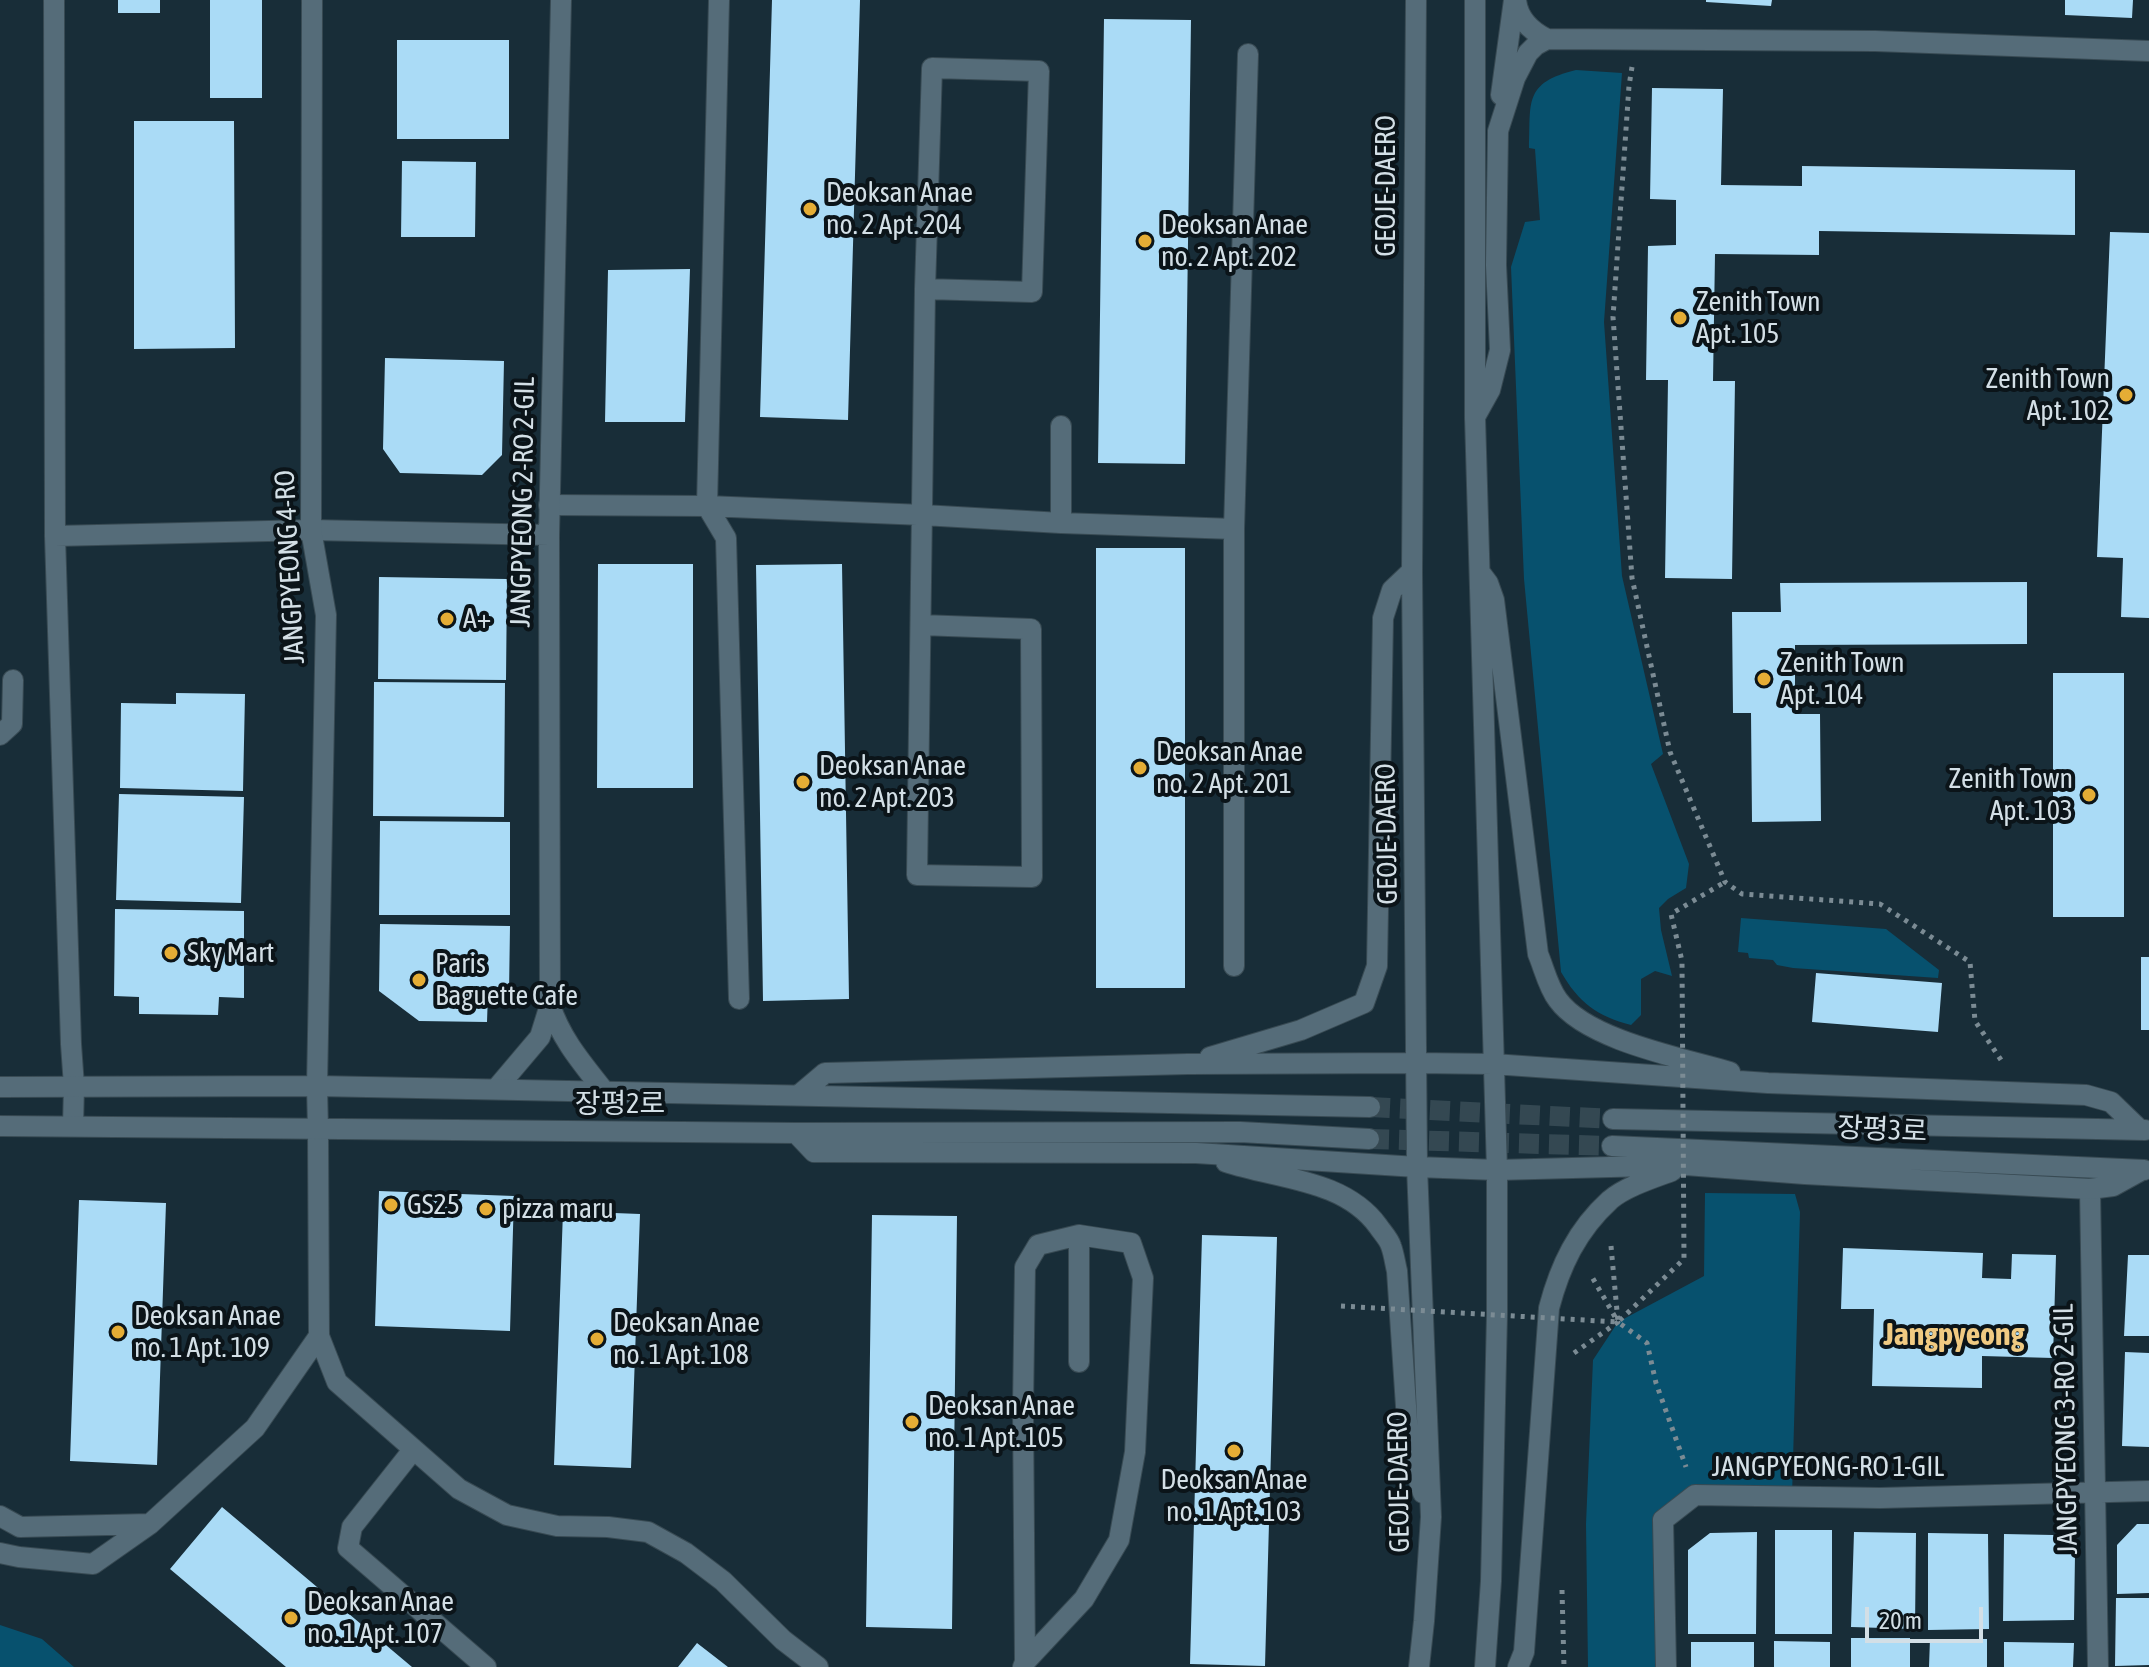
<!DOCTYPE html>
<meta charset="utf-8">
<style>
body{margin:0}
#map{position:relative;width:2149px;height:1667px;overflow:hidden;background:#182d38;font-family:"Asap Condensed",sans-serif}
canvas{display:block}
.scale{position:absolute;left:1865px;top:1607px;width:118px;height:36px;box-sizing:border-box;border:4px solid #d3dfe6;border-top:0;padding-left:10px;font-size:24px;line-height:28px;white-space:nowrap;color:#d3dfe6;-webkit-text-stroke:6px #0b1419;paint-order:stroke}
</style>
<div id="map">
<canvas width="2149" height="1667"></canvas>
<div class="scale">20 m</div>
</div>
<script>
const ctx = document.querySelector('canvas').getContext('2d');
ctx.lineJoin = 'round';
function fill(path, color) { ctx.fillStyle = color; ctx.fill(path, 'evenodd'); }
function trace(path, color, width, dash) { ctx.strokeStyle = color; ctx.lineWidth = width; ctx.lineCap = dash ? 'butt' : 'round'; ctx.setLineDash(dash || []); ctx.stroke(path); }
function label(font, color, halo, rows, align = 'center') {
  ctx.font = font + ' "Asap Condensed","Noto Sans KR",sans-serif'; ctx.lineWidth = 8; ctx.setLineDash([]); ctx.textBaseline = 'middle'; ctx.strokeStyle = halo; ctx.fillStyle = color; for (const [text, x, y, turn = 0] of rows) {
    ctx.save(); ctx.translate(x, y); ctx.rotate((+turn || 0) * Math.PI / 180); ctx.textAlign = isNaN(turn) ? turn : align; if (halo) ctx.strokeText(text, 0, 0); ctx.fillText(text, 0, 0); ctx.restore();
  }
}
fill(new Path2D(`
 M 1576,70 L 1622,73 L 1604,322 L 1622,576 L 1663,754 L 1651,764 L 1689,864 L 1686,888 L 1668,899 L 1659,908 L 1661,930 L 1672,976 L 1655,971 L 1641,979 L 1641,1015 L 1631,1025 C 1597,1016 1579,1003 1561,972 L 1524,579 L 1511,267 L 1525,222 L 1540,220 L 1535,149 L 1529,148 C 1531,102 1523,83 1576,70 Z
 M 1741,918 L 1886,929 L 1939,970 L 1938,978 L 1793,968 L 1777,965 L 1773,960 L 1749,958 L 1748,953 L 1738,952 Z
 M 1705,1193 L 1795,1194 L 1800,1212 L 1792,1496 L 1695,1495 L 1663,1520 L 1666,1667 L 1588,1667 L 1586,1524 L 1593,1360 L 1618,1322 L 1704,1276 Z
 M 0,1625 L 42,1639 L 74,1667 L 0,1667 Z`), '#07516e');
fill(new Path2D(`
 M 118,0 L 160,0 L 160,13 L 118,13 Z
 M 210,0 L 262,0 L 262,98 L 210,98 Z
 M 772,0 L 860,0 L 848,420 L 760,417 Z
 M 1706,0 L 1772,0 L 1771,6 L 1706,2 Z
 M 2065,0 L 2133,0 L 2132,18 L 2065,15 Z
 M 1104,19 L 1191,20 L 1185,464 L 1098,463 Z
 M 397,40 L 509,40 L 509,139 L 397,139 Z
 M 1652,88 L 1723,89 L 1721,185 L 1802,186 L 1802,166 L 2075,170 L 2075,235 L 1819,231 L 1819,255 L 1715,254 L 1713,381 L 1735,381 L 1732,579 L 1665,578 L 1668,380 L 1646,380 L 1648,246 L 1676,245 L 1676,200 L 1650,199 Z
 M 134,121 L 234,121 L 235,348 L 134,349 Z
 M 402,161 L 476,162 L 475,237 L 401,237 Z
 M 2110,232 L 2149,233 L 2149,618 L 2121,617 L 2123,558 L 2097,557 Z
 M 690,269 L 685,422 L 605,422 L 608,270 Z
 M 385,358 L 504,361 L 502,455 L 482,475 L 400,473 L 383,449 Z
 M 1096,548 L 1185,548 L 1185,988 L 1096,988 Z
 M 598,564 L 693,564 L 693,788 L 597,788 Z
 M 842,564 L 849,999 L 763,1001 L 756,565 Z
 M 379,577 L 507,579 L 506,680 L 378,679 Z
 M 2027,582 L 2027,644 L 1795,645 L 1795,714 L 1820,714 L 1821,821 L 1752,822 L 1751,713 L 1733,713 L 1732,612 L 1781,612 L 1780,583 Z
 M 2053,673 L 2124,673 L 2124,917 L 2053,917 Z
 M 374,682 L 505,683 L 504,817 L 373,816 Z
 M 176,693 L 245,694 L 243,791 L 120,788 L 121,703 L 176,704 Z
 M 119,794 L 244,797 L 241,903 L 116,900 Z
 M 380,821 L 510,822 L 510,915 L 379,915 Z
 M 115,909 L 244,911 L 244,998 L 219,997 L 218,1015 L 139,1014 L 139,997 L 114,996 Z
 M 380,924 L 510,926 L 509,993 L 488,993 L 487,1022 L 419,1021 L 379,991 Z
 M 2141,957 L 2149,957 L 2149,1030 L 2141,1030 Z
 M 1816,973 L 1942,983 L 1938,1032 L 1812,1022 Z
 M 379,1191 L 514,1196 L 510,1331 L 375,1326 Z
 M 79,1200 L 166,1203 L 157,1465 L 70,1461 Z
 M 563,1211 L 640,1214 L 631,1468 L 554,1465 Z
 M 872,1215 L 957,1216 L 952,1629 L 866,1627 Z
 M 1202,1235 L 1277,1237 L 1265,1666 L 1190,1664 Z
 M 1843,1248 L 1983,1253 L 1982,1278 L 2011,1279 L 2012,1254 L 2056,1255 L 2053,1358 L 1982,1356 L 1982,1388 L 1872,1386 L 1874,1309 L 1841,1309 Z
 M 2128,1255 L 2149,1255 L 2149,1336 L 2124,1336 Z
 M 2125,1352 L 2149,1353 L 2149,1447 L 2122,1446 Z
 M 222,1507 L 412,1667 L 286,1667 L 170,1569 Z
 M 2137,1524 L 2149,1524 L 2149,1593 L 2117,1594 L 2117,1545 Z
 M 1775,1530 L 1832,1530 L 1832,1634 L 1775,1634 Z
 M 1757,1532 L 1756,1634 L 1688,1634 L 1688,1550 L 1710,1533 Z
 M 1854,1532 L 1916,1533 L 1915,1629 L 1851,1627 Z
 M 1928,1533 L 1988,1534 L 1989,1629 L 1928,1630 Z
 M 2004,1534 L 2053,1535 L 2075,1555 L 2074,1620 L 2003,1621 Z
 M 2116,1598 L 2149,1598 L 2149,1665 L 2115,1666 Z
 M 1851,1638 L 1910,1638 L 1910,1667 L 1851,1667 Z
 M 1930,1639 L 1987,1639 L 1987,1667 L 1929,1667 Z
 M 1774,1641 L 1830,1642 L 1830,1667 L 1774,1667 Z
 M 1691,1642 L 1754,1642 L 1754,1667 L 1691,1667 Z
 M 2004,1642 L 2074,1643 L 2073,1667 L 2004,1667 Z
 M 697,1643 L 728,1667 L 678,1667 Z`), '#aadbf6');
trace(new Path2D(`
 M 1370,1107 L 1613,1119
 M 1369,1139 L 1612,1146`), '#344852', 20, [20, 10]);
const lane = new Path2D(`
 M 719,0 L 707,506 L 726,538 L 739,999
 M 549,505 L 707,506 L 923,515 L 1061,523 L 1234,529
 M 1061,523 L 1061,426
 M 921,625 L 1031,629 L 1032,877 L 917,875 L 925,289 L 932,68 L 1039,71 L 1032,292 L 925,289
 M 1234,966 L 1234,529 L 1248,54
 M 318,1130 L 319,1336 L 337,1382 L 459,1489 L 507,1515 L 557,1526 L 608,1527 L 648,1532 L 686,1553 L 723,1581 L 783,1640 L 818,1667
 M 1079,1362 L 1079,1235
 M 413,1450 L 352,1527 L 348,1548 L 486,1667
 M 0,1516 L 20,1527 L 150,1524
 M 0,1553 L 19,1557 L 93,1564 L 150,1524 L 255,1428 L 319,1336
 M 1023,1667 L 1025,1662 L 1084,1599 L 1119,1540 L 1135,1452 L 1143,1278 L 1131,1243 L 1079,1235 L 1038,1245 L 1025,1267 L 1023,1408 L 1025,1662`);
const street = new Path2D(`
 M 54,0 L 55,536 L 71,1044 L 74,1086 L 73,1126
 M 1516,0 C 1518,19 1531,31 1547,39
 M 1501,95 L 1514,0
 M 1475,417 L 1490,390 L 1500,350 L 1496,265 L 1498,131 L 1515,78 L 1528,53 L 1536,45 L 1547,39 L 1875,41 L 2149,51
 M 55,536 L 311,530 L 549,535
 M 0,735 L 12,724 L 13,680
 M 550,1005 C 561,1039 582,1063 604,1091
 M 496,1089 L 540,1037 L 550,1005 L 549,535 L 561,0
 M 2090,1189 L 2098,1667
 M 1666,1667 L 1663,1520 L 1695,1495 L 1880,1498 L 2149,1491`);
const secondary = new Path2D(`
 M 312,0 L 311,530 L 326,615 L 317,1086 L 318,1130
 M 1416,0 L 1412,571 L 1417,1167 L 1431,1517 L 1424,1621 L 1419,1667
 M 1475,0 L 1475,417 L 1497,1170 L 1497,1314 L 1491,1581 L 1485,1667
 M 1482,575 L 1488,583 L 1494,600 L 1538,954 C 1544,968 1548,987 1558,1000 C 1587,1040 1682,1058 1730,1072
 M 1210,1057 L 1301,1030 L 1364,1003 L 1377,966 L 1383,618 L 1392,590 L 1412,571
 M 0,1087 L 317,1086 L 1370,1107
 M 799,1095 L 825,1073 L 1188,1064 L 1417,1063 L 1493,1064 L 1768,1083 L 2086,1095 L 2111,1102 L 2140,1130
 M 1613,1119 L 2145,1130
 M 0,1126 L 796,1133 L 1240,1132 L 1369,1139
 M 796,1133 L 814,1152 L 1196,1153 L 1417,1167 L 1497,1170 L 1686,1165 L 1805,1174 L 2090,1189 L 2113,1186 L 2142,1170
 M 1612,1146 L 2144,1170
 M 1226,1162 C 1277,1179 1344,1179 1378,1226 C 1382,1232 1389,1239 1391,1246 C 1394,1254 1395,1263 1397,1271 L 1409,1451 L 1423,1493
 M 1518,1667 L 1524,1652 L 1549,1308 C 1560,1266 1577,1230 1610,1200 C 1625,1187 1653,1178 1672,1171`);
trace(lane, '#384a53', 22);
trace(street, '#384a53', 22);
trace(secondary, '#384a53', 22);
trace(new Path2D(`
 M 1632,67 L 1629,86 L 1613,317 L 1632,578 L 1670,752 L 1725,882 L 1742,894 L 1880,904 L 1970,962 L 1975,1021 L 2001,1060
 M 1611,1246 L 1618,1322 L 1647,1343 L 1656,1383 L 1686,1467
 M 1574,1353 L 1618,1322 L 1592,1277
 M 1562,1590 L 1564,1667`), '#7b8b94', 5, [4, 6]);
trace(lane, '#556c79', 20);
trace(street, '#556c79', 20);
trace(secondary, '#556c79', 20);
trace(new Path2D(`
 M 1341,1306 L 1618,1322 L 1684,1259 L 1682,961 L 1671,914 L 1725,882`), '#7b8b94', 5, [4, 6]);
for (const [x, y, r, color] of [
 [810,209,8,"#e5ad35"],
 [1145,241,8,"#e5ad35"],
 [1680,318,8,"#e5ad35"],
 [2126,395,8,"#e5ad35"],
 [447,619,8,"#e5ad35"],
 [1764,679,8,"#e5ad35"],
 [1140,768,8,"#e5ad35"],
 [803,782,8,"#e5ad35"],
 [2089,795,8,"#e5ad35"],
 [171,953,8,"#e5ad35"],
 [419,980,8,"#e5ad35"],
 [391,1205,8,"#e5ad35"],
 [486,1209,8,"#e5ad35"],
 [118,1332,8,"#e5ad35"],
 [597,1339,8,"#e5ad35"],
 [912,1422,8,"#e5ad35"],
 [1234,1451,8,"#e5ad35"],
 [291,1618,8,"#e5ad35"]
]) { const dot = new Path2D(); dot.arc(x, y, r, 0, 2 * Math.PI); ctx.fillStyle = color; ctx.fill(dot); trace(dot, '#0b1419', 3); }
label('28px', '#d3dfe6', '#0b1419', [
 ["GEOJE-DAERO",1386,186,-90],
 ["JANGPYEONG 2-RO 2-GIL",523,502,-89],
 ["JANGPYEONG 4-RO",290,567,-93],
 ["GEOJE-DAERO",1387,834,-91],
 ["장평2로",620,1104],
 ["장평3로",1882,1130,3],
 ["JANGPYEONG 3-RO 2-GIL",2066,1429,-91],
 ["JANGPYEONG-RO 1-GIL",1828,1467],
 ["GEOJE-DAERO",1399,1482,-91]
]);
label('28px', '#d3dfe6', '#0b1419', [
 ["Deoksan Anae",826,193],
 ["no. 2 Apt. 204",826,225],
 ["Deoksan Anae",1161,225],
 ["no. 2 Apt. 202",1161,257],
 ["Zenith Town",1696,302],
 ["Apt. 105",1696,334],
 ["Zenith Town",2110,379,"right"],
 ["Apt. 102",2110,411,"right"],
 ["A+",463,619],
 ["Zenith Town",1780,663],
 ["Apt. 104",1780,695],
 ["Deoksan Anae",1156,752],
 ["no. 2 Apt. 201",1156,784],
 ["Deoksan Anae",819,766],
 ["no. 2 Apt. 203",819,798],
 ["Zenith Town",2073,779,"right"],
 ["Apt. 103",2073,811,"right"],
 ["Sky Mart",187,953],
 ["Paris",435,964],
 ["Baguette Cafe",435,996],
 ["GS25",407,1205],
 ["pizza maru",502,1209],
 ["Deoksan Anae",134,1316],
 ["no. 1 Apt. 109",134,1348],
 ["Deoksan Anae",613,1323],
 ["no. 1 Apt. 108",613,1355],
 ["Deoksan Anae",928,1406],
 ["no. 1 Apt. 105",928,1438],
 ["Deoksan Anae",1234,1480,"center"],
 ["no. 1 Apt. 103",1234,1512,"center"],
 ["Deoksan Anae",307,1602],
 ["no. 1 Apt. 107",307,1634]
], 'left');
label('bold 32px', '#f0ca82', '#0b1419', [
 ["Jangpyeong",1954,1335]
]);
</script>
